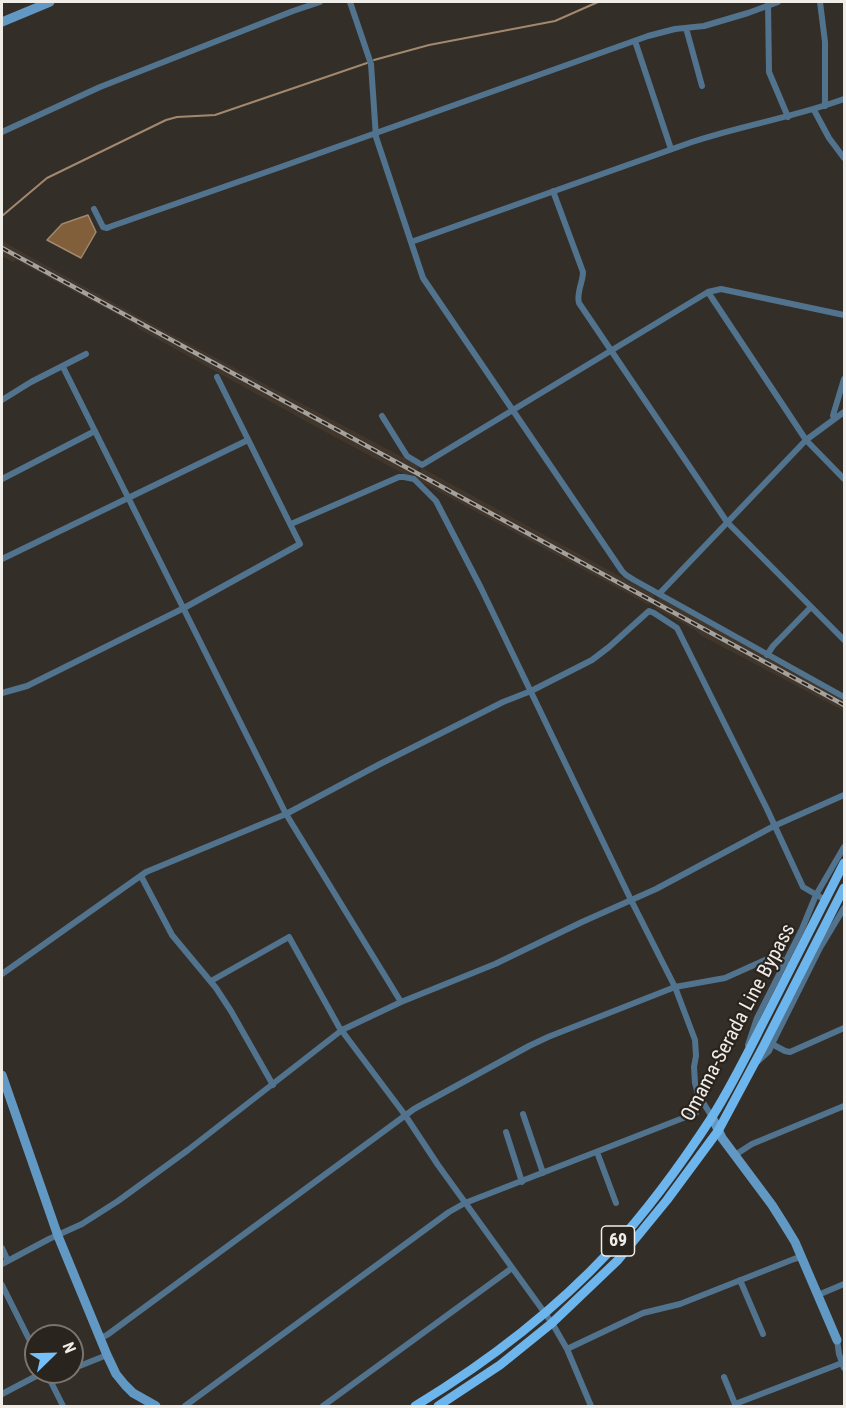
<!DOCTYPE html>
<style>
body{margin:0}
#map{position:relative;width:846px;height:1408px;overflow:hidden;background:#342e28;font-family:"Roboto Condensed",sans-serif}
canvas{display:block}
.frame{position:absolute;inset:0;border:3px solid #f0ece8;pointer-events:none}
.north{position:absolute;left:24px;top:1324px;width:60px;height:60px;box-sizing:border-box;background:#2a241e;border:2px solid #79746f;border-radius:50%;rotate:67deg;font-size:16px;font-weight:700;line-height:24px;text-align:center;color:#f0ece8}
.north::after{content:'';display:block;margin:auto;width:21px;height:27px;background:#77bff7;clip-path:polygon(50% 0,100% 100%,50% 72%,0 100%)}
</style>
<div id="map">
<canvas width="846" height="1408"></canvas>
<div class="frame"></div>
<div class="north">N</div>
</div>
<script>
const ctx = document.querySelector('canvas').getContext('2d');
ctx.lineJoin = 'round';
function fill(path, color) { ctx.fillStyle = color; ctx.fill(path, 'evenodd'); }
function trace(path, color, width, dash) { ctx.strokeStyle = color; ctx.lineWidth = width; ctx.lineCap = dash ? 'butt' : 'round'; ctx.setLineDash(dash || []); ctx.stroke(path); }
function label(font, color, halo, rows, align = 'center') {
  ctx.font = font + ' "Roboto Condensed",sans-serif'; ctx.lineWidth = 4.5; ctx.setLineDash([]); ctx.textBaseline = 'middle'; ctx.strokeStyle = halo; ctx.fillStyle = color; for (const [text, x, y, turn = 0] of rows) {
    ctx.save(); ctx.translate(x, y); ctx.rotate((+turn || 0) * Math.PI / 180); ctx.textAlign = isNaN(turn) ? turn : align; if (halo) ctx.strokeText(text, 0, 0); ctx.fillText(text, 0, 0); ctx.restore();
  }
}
fill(new Path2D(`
 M 2,241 L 154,325 L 419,466 L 414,475 L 404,474 L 320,429 L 139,329 L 136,325 L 16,260 L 13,262 L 2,256 Z
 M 422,468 L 654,595 L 654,597 L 649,605 L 423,483 L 417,477 Z
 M 660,597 L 844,698 L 844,711 L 702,636 L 695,630 L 655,608 L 659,598 Z`), '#41362b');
const water = new Path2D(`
 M 88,215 L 96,232 L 81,258 L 47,240 L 62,224 Z`);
fill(water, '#805f3a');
trace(water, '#a2896e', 1.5);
trace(new Path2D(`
 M 374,60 L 429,45 L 555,21 L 598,2
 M 2,216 L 47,178 L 166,120 L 177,117 L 215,115 L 367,63`), '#a2896e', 2);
trace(new Path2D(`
 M 350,2 L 371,64 L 376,137 L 423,278 L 622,571 L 626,575 L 634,580 L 844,697
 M 768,2 L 769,72 L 788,117
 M 820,2 L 825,42 L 825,106
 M 686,28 L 702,86
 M 635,41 L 671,149
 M 814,110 L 829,138 L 844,158
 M 2,132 L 100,87 L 293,11 L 320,2
 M 553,191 L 583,272 C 583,282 576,294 579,303 L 727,522 L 844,640
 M 94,209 L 103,227 L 107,228 L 112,226 L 275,169 L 648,36 L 675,29 L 704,26 L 748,13 L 778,2
 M 411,242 L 692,142 C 743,125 795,117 844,99
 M 708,292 L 806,440 L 844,479
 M 63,367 L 286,814 L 401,1002
 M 2,400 L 31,382 L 86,354
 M 382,416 L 407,456 L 422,465 L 708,292 L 721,289 L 844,315
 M 835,418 L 833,416 L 834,412 L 844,379
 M 2,479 L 95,431
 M 291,524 L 399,477 L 404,477 L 414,479 L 436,501 L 481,588 L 631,900 L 675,987 L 695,1040 L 696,1056 L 694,1067 L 695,1083 L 698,1094 L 712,1117
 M 2,559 L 248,440
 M 659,594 L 806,440 L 844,412
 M 767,655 L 773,646 L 811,607
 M 2,693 L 27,686 L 184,608 L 300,544 L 217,377
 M 141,876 L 172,935 L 216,988 L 231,1011 L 273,1085
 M 2,974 L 146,872 L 286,814 L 380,764 L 503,702 L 531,691 L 592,660 L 609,647 L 649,611 L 654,613 L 677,628 L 767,809 L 803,887 L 822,898
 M 211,981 L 289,937 L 339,1027 L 405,1115 L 438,1165 L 552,1323 L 567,1349 L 591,1406
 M 772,1044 L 785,1051 L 790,1052 L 844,1028
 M 748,1045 L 757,1018 L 802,929 L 816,895 L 844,847
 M 756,1063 L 769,1051 L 772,1044 L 820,948 L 844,908
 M 523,1114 L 543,1173
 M 506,1132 L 522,1182
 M 597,1152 L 616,1203
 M 735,1155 L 752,1144 L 844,1106
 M 2,1248 L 8,1261
 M 2,1264 L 49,1239 L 82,1224 L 118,1201 L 188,1150 L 342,1030 L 401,1002 L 495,964 L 582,922 L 656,889 L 774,826 L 844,795
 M 740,1280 L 763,1334
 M 2,1285 L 36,1353
 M 818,1295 L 844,1284
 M 100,1338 L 107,1335 L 414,1109 L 529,1046 L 548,1037 L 675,987 L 725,978 L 774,956 L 786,962
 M 837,1340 L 839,1354 L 844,1368
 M 567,1349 L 643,1313 L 680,1304 L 794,1259 L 801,1257
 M 72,1369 L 107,1355
 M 46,1372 L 63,1406
 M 724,1377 L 735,1404 L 842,1363
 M 49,1378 L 63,1372
 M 2,1394 L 44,1372
 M 185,1406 L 449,1212 L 465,1203 L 696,1113
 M 323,1406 L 512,1268`), '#51738e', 6);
trace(new Path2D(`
 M 2,22 L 50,2
 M 2,1075 L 58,1236 L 107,1355 L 116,1374 L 125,1385 L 133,1393 L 156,1406
 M 712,1117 L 722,1138 L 772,1205 L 784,1224 L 795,1242 L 837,1340`), '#6299c4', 9);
trace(new Path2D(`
 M 415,1406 C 486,1363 553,1312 610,1251 C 648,1210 682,1163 712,1117 C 733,1084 750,1048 768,1013 C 793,963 819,913 844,863
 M 438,1406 L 500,1365 L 552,1323 L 618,1260 L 667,1200 L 718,1131 L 763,1047 L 844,888`), '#6db5ed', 9);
const rail = new Path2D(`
 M 2,248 L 844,705`);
trace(rail, '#a5a19c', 4.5);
trace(rail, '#2a241e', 2, [7]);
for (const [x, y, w] of [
 [618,1241,33]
]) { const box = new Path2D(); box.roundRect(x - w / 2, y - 15, w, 30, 4.5); ctx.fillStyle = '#2a241e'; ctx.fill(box); trace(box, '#f0ece8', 1.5); }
label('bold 18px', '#f0ece8', null, [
 ["69",618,1241]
]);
label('20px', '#f0ece8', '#2a241e', [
 ["Omama-Serada Line Bypass",739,1023,-62]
]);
</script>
